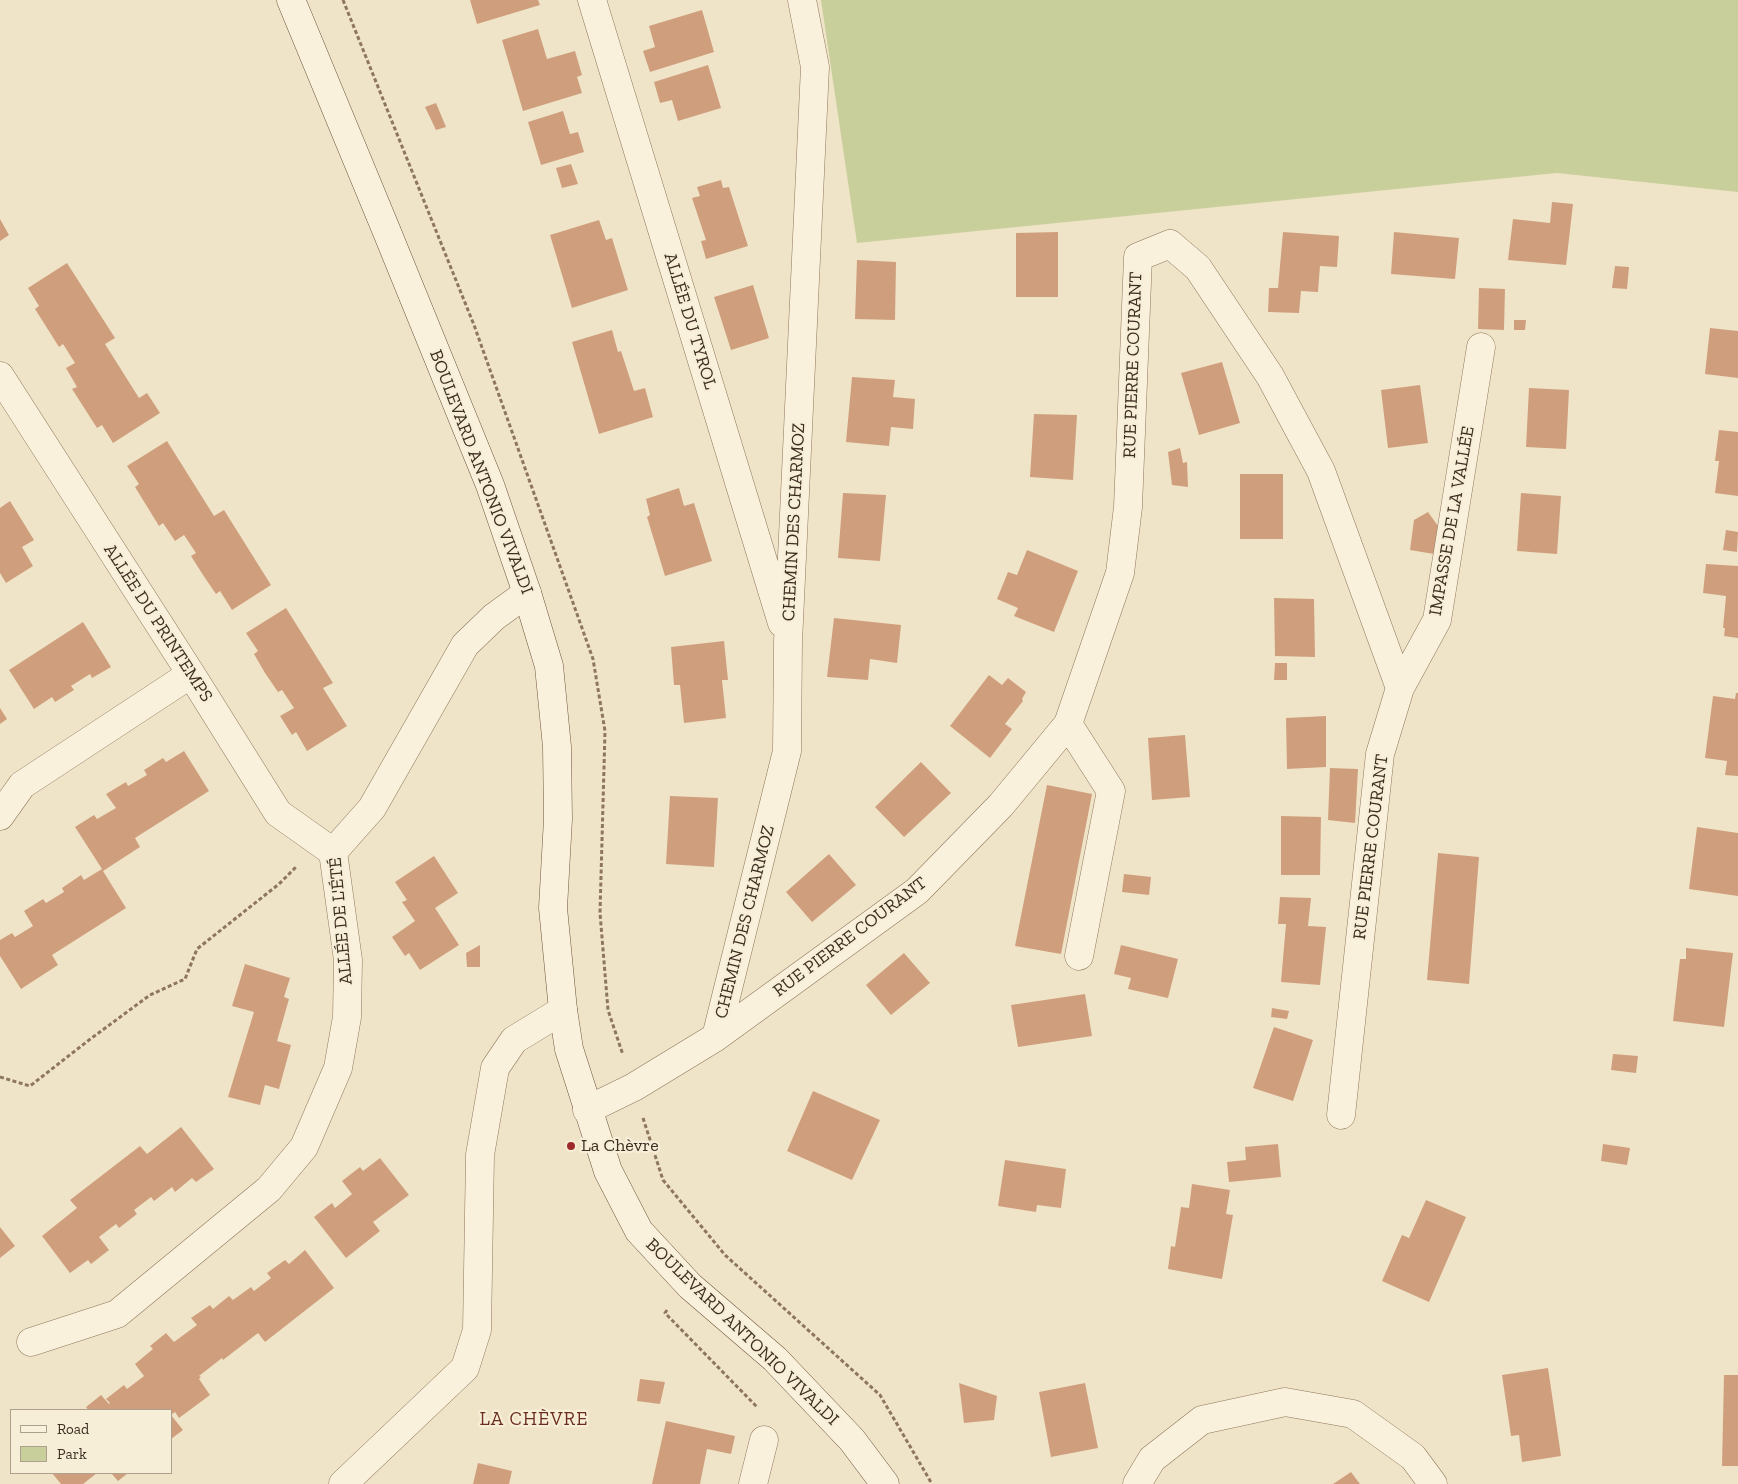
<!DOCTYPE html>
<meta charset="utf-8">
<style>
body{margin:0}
#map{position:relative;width:1738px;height:1484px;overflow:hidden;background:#f0e4c8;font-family:"Zilla Slab",serif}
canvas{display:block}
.legend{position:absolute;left:10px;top:1409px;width:162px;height:65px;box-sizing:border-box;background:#f7eed8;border:1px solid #ada18e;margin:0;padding:6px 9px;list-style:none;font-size:15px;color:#3d2e20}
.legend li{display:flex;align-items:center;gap:10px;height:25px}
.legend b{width:25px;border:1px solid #ada18e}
</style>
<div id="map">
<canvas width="1738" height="1484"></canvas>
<ul class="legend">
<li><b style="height:6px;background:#faf1dc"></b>Road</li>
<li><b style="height:14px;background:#c9cf9b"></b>Park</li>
</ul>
</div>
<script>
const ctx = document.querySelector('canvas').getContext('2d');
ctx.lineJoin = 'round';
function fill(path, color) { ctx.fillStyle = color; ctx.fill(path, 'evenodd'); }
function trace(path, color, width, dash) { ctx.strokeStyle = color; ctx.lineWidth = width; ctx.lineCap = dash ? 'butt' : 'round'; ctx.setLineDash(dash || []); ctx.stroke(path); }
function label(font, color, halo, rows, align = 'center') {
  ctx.font = font + ' "Zilla Slab",serif'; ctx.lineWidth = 4.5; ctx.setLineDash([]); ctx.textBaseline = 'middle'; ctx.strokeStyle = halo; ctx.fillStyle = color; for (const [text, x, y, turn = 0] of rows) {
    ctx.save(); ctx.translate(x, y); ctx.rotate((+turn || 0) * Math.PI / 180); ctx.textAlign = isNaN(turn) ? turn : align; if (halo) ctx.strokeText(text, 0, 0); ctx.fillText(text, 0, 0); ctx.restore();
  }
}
fill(new Path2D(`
 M 821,0 L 1738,0 L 1738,192 L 1557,173 L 857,243 Z`), '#c9cf9b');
fill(new Path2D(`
 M 470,0 L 538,0 L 540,5 L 477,24 Z
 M 702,10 L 714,52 L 650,72 L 643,51 L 655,47 L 649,26 Z
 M 538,29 L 547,59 L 575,51 L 582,75 L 577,77 L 582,93 L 523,111 L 502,40 Z
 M 708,65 L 721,108 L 678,121 L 672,100 L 660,103 L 654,82 Z
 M 436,103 L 446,127 L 436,130 L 425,107 Z
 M 563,111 L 570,134 L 578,132 L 584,152 L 541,165 L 528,122 Z
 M 571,164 L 578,184 L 562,188 L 556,168 Z
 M 721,180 L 723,188 L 729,187 L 748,246 L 706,259 L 701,241 L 706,240 L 692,198 L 700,196 L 697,187 Z
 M 1552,202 L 1573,204 L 1566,265 L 1508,260 L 1513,219 L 1550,223 Z
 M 0,219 L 9,235 L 0,241 Z
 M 599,220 L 606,240 L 612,238 L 628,290 L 572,308 L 550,235 Z
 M 1058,232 L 1058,297 L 1016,297 L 1016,233 Z
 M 1283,232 L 1339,236 L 1337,267 L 1320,266 L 1318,292 L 1301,291 L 1299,313 L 1268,312 L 1269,288 L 1278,288 Z
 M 1394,232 L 1459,238 L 1455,279 L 1391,274 Z
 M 857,260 L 896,262 L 895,320 L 855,319 Z
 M 67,263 L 115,338 L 105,344 L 139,398 L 147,393 L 160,413 L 113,443 L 102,425 L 97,428 L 72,389 L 77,387 L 66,368 L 75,363 L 63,344 L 59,347 L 35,309 L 39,306 L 28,288 Z
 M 1615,266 L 1629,267 L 1627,289 L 1612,288 Z
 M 753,285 L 769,338 L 731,350 L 714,297 Z
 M 1479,288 L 1505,289 L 1504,330 L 1478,329 Z
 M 1514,320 L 1526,320 L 1525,330 L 1514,330 Z
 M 1710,328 L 1738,331 L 1738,378 L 1705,374 Z
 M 612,330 L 618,352 L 621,351 L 634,391 L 645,388 L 653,417 L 599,434 L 572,342 Z
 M 1222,362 L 1240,423 L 1199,435 L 1181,373 Z
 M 852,377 L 895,380 L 893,397 L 915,399 L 913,429 L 891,427 L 889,446 L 846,442 Z
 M 1420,385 L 1428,443 L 1388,448 L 1381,390 Z
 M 1529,388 L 1569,390 L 1566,449 L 1526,447 Z
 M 1034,414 L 1077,415 L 1073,480 L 1030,477 Z
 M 1719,430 L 1738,432 L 1738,496 L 1715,493 L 1719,461 L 1715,461 Z
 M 167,441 L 214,516 L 224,510 L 271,585 L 232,610 L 220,591 L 216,594 L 203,575 L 191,556 L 196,553 L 184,535 L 175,541 L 163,523 L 159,526 L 135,487 L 139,484 L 127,466 Z
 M 1180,448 L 1183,463 L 1187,462 L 1188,487 L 1172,485 L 1168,452 Z
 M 1240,474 L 1283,474 L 1283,539 L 1240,539 Z
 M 679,488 L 684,506 L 694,503 L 712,561 L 665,576 L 647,517 L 650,515 L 646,499 Z
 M 843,493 L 886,495 L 880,561 L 838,558 Z
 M 1521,493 L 1561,496 L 1557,554 L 1517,551 Z
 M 10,501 L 34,540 L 22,547 L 33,566 L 6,583 L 0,573 L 0,508 Z
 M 1428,512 L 1438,526 L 1434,554 L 1410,550 L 1414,520 Z
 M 1726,530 L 1738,532 L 1737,552 L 1723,550 Z
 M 1027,550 L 1078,571 L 1054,632 L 1014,616 L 1018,608 L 997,599 L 1008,572 L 1017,575 Z
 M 1706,564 L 1738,566 L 1738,638 L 1724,636 L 1725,628 L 1723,628 L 1726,596 L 1703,593 Z
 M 1274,598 L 1314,599 L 1315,657 L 1275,656 Z
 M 286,608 L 333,683 L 323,688 L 347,726 L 307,751 L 296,732 L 292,735 L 280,716 L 294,708 L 282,690 L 278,692 L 265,673 L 254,654 L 258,651 L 246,633 Z
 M 834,618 L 901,625 L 897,663 L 870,659 L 868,680 L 827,677 Z
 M 83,622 L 111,667 L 92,678 L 90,674 L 71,686 L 74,690 L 55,702 L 52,697 L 34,709 L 9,670 Z
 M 724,641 L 728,680 L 722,680 L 726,718 L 684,723 L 680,685 L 674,685 L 671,647 Z
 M 1275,663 L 1287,663 L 1287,680 L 1274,680 Z
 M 989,675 L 1002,685 L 1008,678 L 1026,692 L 1022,699 L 1023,701 L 1005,724 L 1012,729 L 990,758 L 950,726 Z
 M 1736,693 L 1738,693 L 1738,776 L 1725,775 L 1727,761 L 1705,758 L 1713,696 L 1735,699 Z
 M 0,708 L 7,719 L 0,724 Z
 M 1326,716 L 1326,767 L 1287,769 L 1286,718 Z
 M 1185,735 L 1190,797 L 1152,800 L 1148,738 Z
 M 184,751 L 209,791 L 135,838 L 140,847 L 103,871 L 126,908 L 52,955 L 58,965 L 21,989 L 0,956 L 0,940 L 12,933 L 15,937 L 33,926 L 24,911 L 43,899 L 46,903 L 64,892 L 62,888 L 81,875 L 84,880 L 102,869 L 75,827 L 94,815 L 97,819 L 116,808 L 106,794 L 126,782 L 128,786 L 147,775 L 144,770 L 163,758 L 166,762 Z
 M 921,762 L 951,793 L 904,837 L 875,807 Z
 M 1330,768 L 1358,769 L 1355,823 L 1328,820 Z
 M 1047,785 L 1092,794 L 1061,954 L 1015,946 Z
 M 670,796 L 718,798 L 714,867 L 666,864 Z
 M 1281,816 L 1321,817 L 1320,875 L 1281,875 Z
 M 1697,827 L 1738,833 L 1738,896 L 1689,889 Z
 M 1438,853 L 1479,857 L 1469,984 L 1427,980 Z
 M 829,854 L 856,885 L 812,922 L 786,892 Z
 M 434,856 L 458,893 L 435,908 L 459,945 L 420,970 L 409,953 L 405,956 L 392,937 L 415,921 L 402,902 L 407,900 L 395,882 Z
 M 1124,874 L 1151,877 L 1149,895 L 1122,892 Z
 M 1280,897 L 1311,898 L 1308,926 L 1326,927 L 1320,985 L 1281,982 L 1286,924 L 1278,924 Z
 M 480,945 L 480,967 L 467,967 L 466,953 Z
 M 1121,945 L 1178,959 L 1168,998 L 1128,989 L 1131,978 L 1114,974 Z
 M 1686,948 L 1733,953 L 1724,1027 L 1673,1021 L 1680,959 L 1686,959 Z
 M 904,953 L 930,983 L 891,1015 L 866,985 Z
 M 245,964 L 290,978 L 284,997 L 289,999 L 277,1041 L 291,1045 L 279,1089 L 265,1085 L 260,1105 L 228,1097 L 254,1012 L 232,1006 Z
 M 1085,994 L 1092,1036 L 1018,1047 L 1011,1005 Z
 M 1272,1008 L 1289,1011 L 1287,1019 L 1271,1017 Z
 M 1274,1027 L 1313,1040 L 1293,1101 L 1253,1088 Z
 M 1613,1054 L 1638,1056 L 1636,1073 L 1611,1070 Z
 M 813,1091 L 880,1120 L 852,1180 L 787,1151 Z
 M 181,1127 L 214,1169 L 196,1182 L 192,1178 L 175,1192 L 172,1187 L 154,1201 L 151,1197 L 134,1210 L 137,1214 L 119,1228 L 116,1224 L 99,1237 L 109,1250 L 91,1264 L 88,1260 L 70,1273 L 42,1236 L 77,1208 L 70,1200 L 140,1146 L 147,1154 Z
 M 1278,1144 L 1281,1177 L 1229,1182 L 1227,1162 L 1246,1160 L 1245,1147 Z
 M 1603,1144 L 1630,1148 L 1627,1165 L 1601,1161 Z
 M 380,1158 L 409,1195 L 373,1222 L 380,1231 L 346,1258 L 314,1217 L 332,1203 L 335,1208 L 352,1194 L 342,1181 L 360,1167 L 363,1171 Z
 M 1005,1160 L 1066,1169 L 1061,1208 L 1037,1205 L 1036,1212 L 998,1206 Z
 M 1192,1184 L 1230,1190 L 1226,1214 L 1233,1215 L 1222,1279 L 1168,1269 L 1171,1246 L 1175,1247 L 1181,1207 L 1189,1208 Z
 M 1426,1200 L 1466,1217 L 1429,1302 L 1382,1281 L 1402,1235 L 1409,1238 Z
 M 0,1227 L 15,1246 L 0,1258 Z
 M 305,1250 L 334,1288 L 265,1342 L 258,1333 L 223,1360 L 222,1358 L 199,1376 L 201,1377 L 199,1379 L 210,1395 L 179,1418 L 175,1412 L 171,1415 L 171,1410 L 88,1410 L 86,1407 L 101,1395 L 109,1404 L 110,1403 L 106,1399 L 124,1385 L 127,1389 L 144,1376 L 135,1364 L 153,1349 L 150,1346 L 166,1333 L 174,1342 L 197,1325 L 191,1318 L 210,1305 L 213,1309 L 229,1296 L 233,1300 L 251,1287 L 254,1291 L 271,1278 L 267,1273 L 285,1260 L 289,1264 Z
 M 1548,1368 L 1561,1456 L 1522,1462 L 1519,1435 L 1511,1436 L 1502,1375 Z
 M 1724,1375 L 1738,1375 L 1738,1466 L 1722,1466 Z
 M 640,1379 L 665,1382 L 660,1404 L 637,1401 Z
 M 959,1383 L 997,1396 L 994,1420 L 964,1423 Z
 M 1085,1383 L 1098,1448 L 1051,1457 L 1039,1392 Z
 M 171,1415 L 183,1430 L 171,1439 Z
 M 666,1421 L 735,1436 L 731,1454 L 707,1449 L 700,1484 L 652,1484 Z
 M 478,1463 L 512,1471 L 509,1484 L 473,1484 Z
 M 1351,1472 L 1360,1484 L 1333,1484 Z
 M 52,1473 L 97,1473 L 83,1484 L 61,1484 Z
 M 111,1473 L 128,1473 L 118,1481 Z`), '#cf9f7d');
const street = new Path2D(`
 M 592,0 L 782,623
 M 0,376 L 191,674 L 278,813 L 333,852
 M 1400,688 L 1437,620 L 1481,347
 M 1068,724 L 1111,791 L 1079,956
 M 0,816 L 22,785 L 191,674
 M 716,1037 L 787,751 L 788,642 L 815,67 L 802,0
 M 587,1110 L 634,1087 L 716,1037 L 917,891 L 1001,805 L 1068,724 L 1120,573 L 1128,507 L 1138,257 L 1170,244 L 1198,268 L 1270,376 L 1321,471 L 1400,688 L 1380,754 L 1341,1115
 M 31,1342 L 117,1314 L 269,1189 L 304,1147 L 338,1068 L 347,1017 L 348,960 L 333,852 L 372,808 L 465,645 L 494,617 L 527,593
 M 343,1484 L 465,1368 L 477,1330 L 480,1155 L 495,1068 L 514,1040 L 563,1010
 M 753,1484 L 764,1440
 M 1137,1484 L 1152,1459 L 1202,1420 L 1285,1402 L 1353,1414 L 1413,1457 L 1433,1484`);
const secondary = new Path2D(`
 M 291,0 L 387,232 L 490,485 L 527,593 L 549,666 L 557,747 L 558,819 L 553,908 L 563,1010 L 569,1049 L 608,1171 L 639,1231 L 690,1286 L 775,1359 L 852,1440 L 885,1484`);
trace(street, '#8d765c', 29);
trace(secondary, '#6f573f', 29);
trace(new Path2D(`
 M 343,0 L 474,325 L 593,659 L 605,731 L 600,913 L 608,1010 L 623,1055
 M 0,1077 L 30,1086 L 89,1040 L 150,995 L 185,979 L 197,949 L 279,884 L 297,866
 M 643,1118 L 663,1180 L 725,1255 L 880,1395 L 932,1484
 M 667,1310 L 665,1313 L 758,1408`), '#8d765c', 3, [4, 2.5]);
trace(street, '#faf1dc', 28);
trace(secondary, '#faf1dc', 28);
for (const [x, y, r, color] of [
 [571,1146,5,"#9e2a2b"]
]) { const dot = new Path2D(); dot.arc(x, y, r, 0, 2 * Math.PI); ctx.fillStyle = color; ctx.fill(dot); trace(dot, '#f7eed8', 2); }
label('18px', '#3d2e20', '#f7eed8', [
 ["ALLÉE DU TYROL",690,321,73],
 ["RUE PIERRE COURANT",1133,365,-88],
 ["BOULEVARD ANTONIO VIVALDI",481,472,69],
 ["IMPASSE DE LA VALLÉE",1452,521,-80],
 ["CHEMIN DES CHARMOZ",794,522,-87],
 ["ALLÉE DU PRINTEMPS",158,623,57],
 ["RUE PIERRE COURANT",1371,847,-83],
 ["ALLÉE DE L'ÉTÉ",341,921,-95],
 ["CHEMIN DES CHARMOZ",745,922,-76],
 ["RUE PIERRE COURANT",850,937,-37],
 ["BOULEVARD ANTONIO VIVALDI",742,1332,44]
]);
label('18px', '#3d2e20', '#f7eed8', [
 ["La Chèvre",581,1146]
], 'left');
ctx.letterSpacing = '1px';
label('19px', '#6b2e1e', '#f7eed8', [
 ["LA CHÈVRE",534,1420]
]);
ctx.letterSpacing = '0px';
</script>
